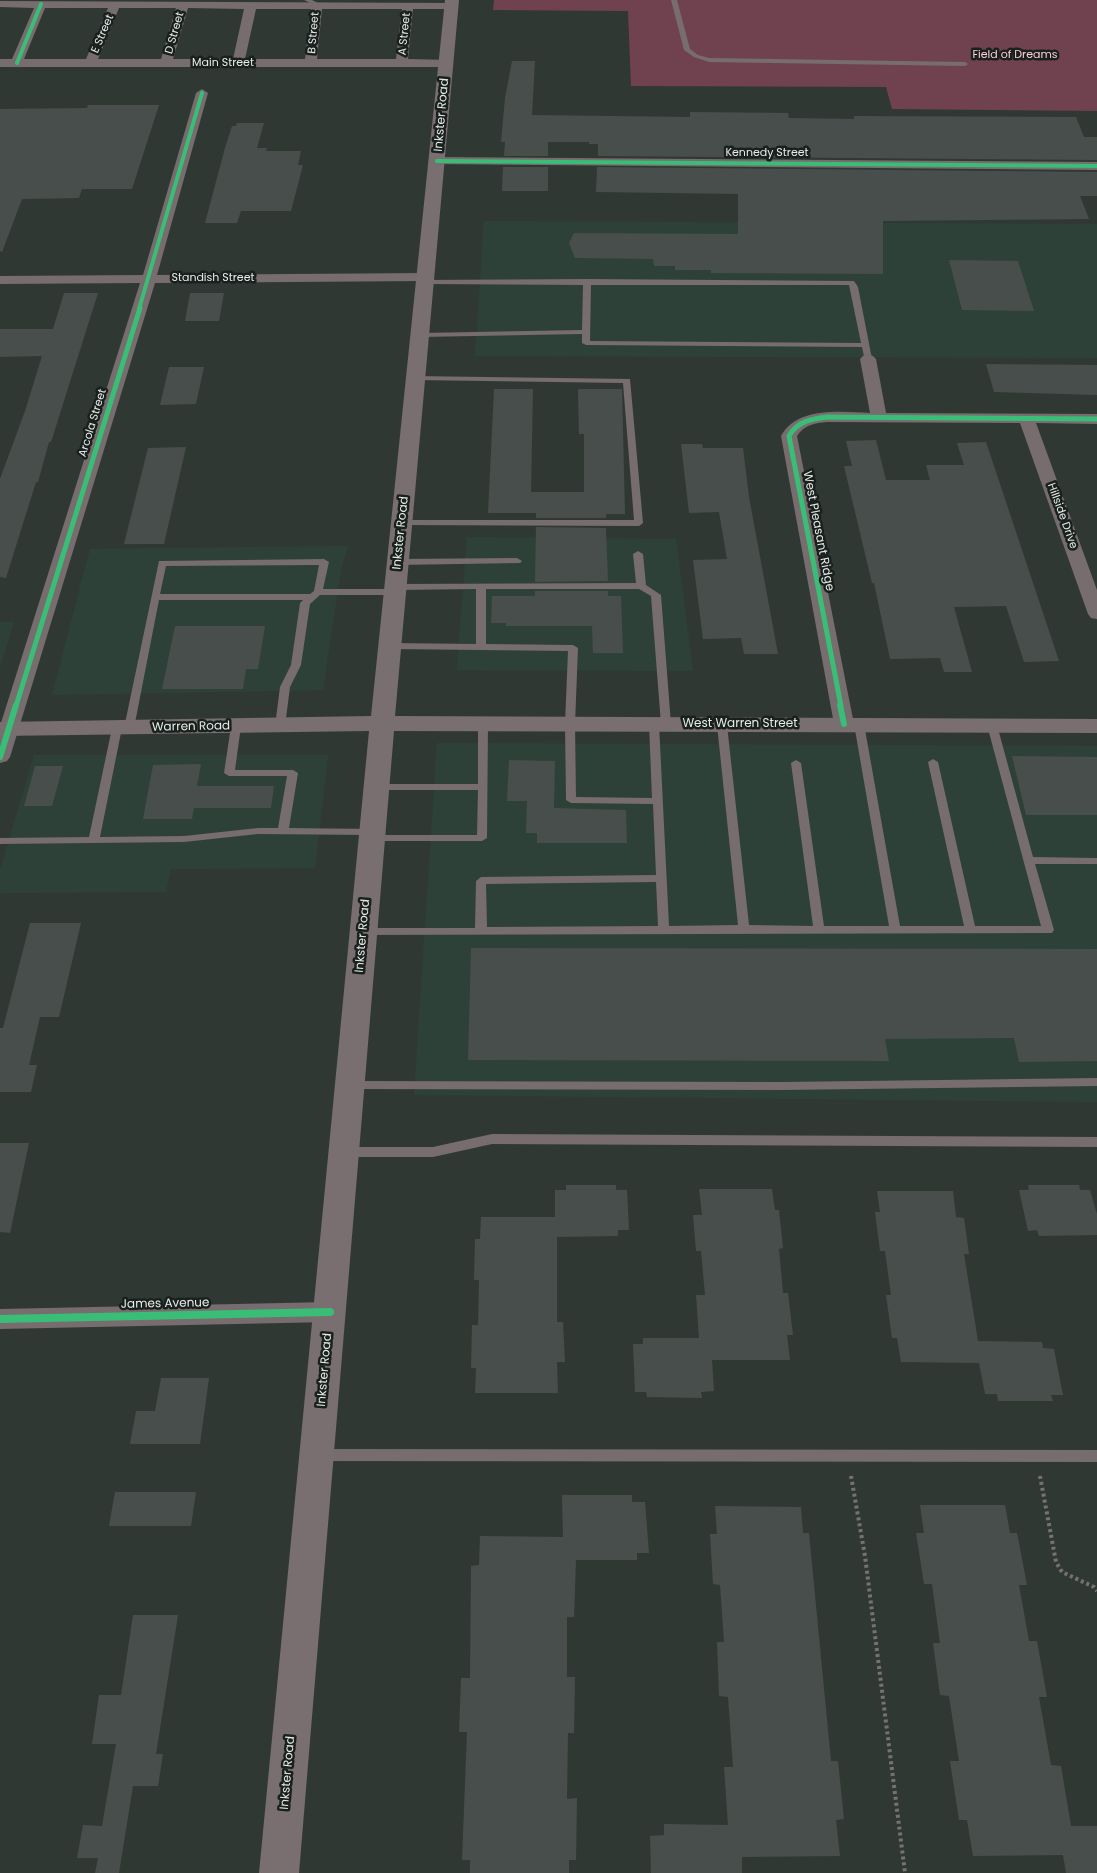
<!DOCTYPE html>
<style>
body{margin:0}
canvas{display:block;background:#303834}
</style>
<canvas width="1097" height="1873"></canvas>
<script>
const ctx = document.querySelector('canvas').getContext('2d');
ctx.lineJoin = 'round';
function fill(path, color) { ctx.fillStyle = color; ctx.fill(path, 'evenodd'); }
function trace(path, color, width, dash) { ctx.strokeStyle = color; ctx.lineWidth = width; ctx.lineCap = dash ? 'butt' : 'round'; ctx.setLineDash(dash || []); ctx.stroke(path); }
function label(font, color, halo, rows, align = 'center') {
  ctx.font = font + ' Poppins,sans-serif'; ctx.lineWidth = 5; ctx.setLineDash([]); ctx.textBaseline = 'middle'; ctx.strokeStyle = halo; ctx.fillStyle = color; for (const [text, x, y, turn = 0] of rows) {
    ctx.save(); ctx.translate(x, y); ctx.rotate((+turn || 0) * Math.PI / 180); ctx.textAlign = isNaN(turn) ? turn : align; if (halo) ctx.strokeText(text, 0, 0); ctx.fillText(text, 0, 0); ctx.restore();
  }
}
fill(new Path2D(`
 M 484,221 L 1097,224 L 1097,358 L 475,356 Z
 M 467,537 L 676,539 L 693,671 L 457,670 Z
 M 348,546 L 341,569 L 323,690 L 52,695 L 90,549 Z
 M 0,622 L 14,622 L 0,667 Z
 M 437,743 L 1097,746 L 1097,1102 L 414,1095 Z
 M 34,755 L 328,755 L 315,868 L 171,869 L 166,892 L 0,893 L 0,870 Z`), '#2d4139');
fill(new Path2D(`
 M 494,0 L 1097,0 L 1097,111 L 892,109 L 886,87 L 631,86 L 628,11 L 493,10 Z`), '#70424f');
fill(new Path2D(`
 M 512,61 L 535,61 L 532,115 L 690,117 L 690,112 L 788,113 L 789,118 L 854,119 L 854,116 L 1076,117 L 1084,137 L 1097,137 L 1097,160 L 598,156 L 598,144 L 589,144 L 589,142 L 548,142 L 548,156 L 504,156 L 505,142 L 501,142 L 505,98 Z
 M 88,105 L 159,105 L 132,189 L 82,189 L 79,198 L 22,199 L 2,252 L 0,251 L 0,109 L 87,108 Z
 M 237,123 L 264,123 L 257,148 L 267,148 L 266,151 L 301,151 L 298,165 L 303,165 L 291,211 L 241,211 L 237,223 L 205,223 L 225,148 L 232,126 L 236,126 Z
 M 503,167 L 548,167 L 548,191 L 502,191 Z
 M 597,167 L 1097,172 L 1097,196 L 1080,196 L 1089,219 L 883,221 L 883,274 L 711,273 L 711,270 L 675,270 L 675,266 L 654,266 L 653,259 L 575,258 L 569,243 L 574,233 L 738,234 L 738,194 L 596,192 Z
 M 949,260 L 1018,261 L 1034,311 L 962,310 Z
 M 64,293 L 98,293 L 51,442 L 49,442 L 38,482 L 36,482 L 6,578 L 0,577 L 0,479 L 25,411 L 42,356 L 0,357 L 0,329 L 53,329 Z
 M 190,293 L 224,293 L 219,321 L 185,321 Z
 M 986,364 L 1097,365 L 1097,395 L 994,392 Z
 M 169,367 L 204,367 L 196,404 L 160,405 Z
 M 494,389 L 533,389 L 531,492 L 584,492 L 584,434 L 579,434 L 578,389 L 622,389 L 625,514 L 606,514 L 606,518 L 536,518 L 536,513 L 488,513 Z
 M 876,440 L 886,480 L 930,480 L 926,465 L 964,465 L 957,443 L 986,442 L 1059,661 L 1024,662 L 1006,606 L 954,607 L 972,672 L 944,672 L 940,658 L 890,659 L 874,583 L 872,583 L 844,466 L 852,466 L 846,441 Z
 M 681,444 L 702,444 L 703,448 L 743,448 L 749,497 L 778,654 L 744,654 L 741,638 L 703,639 L 693,560 L 727,559 L 719,512 L 689,513 Z
 M 186,447 L 164,544 L 124,544 L 148,448 Z
 M 536,527 L 606,528 L 608,581 L 535,582 Z
 M 535,591 L 608,591 L 608,596 L 621,596 L 623,653 L 593,653 L 592,626 L 506,626 L 506,623 L 491,623 L 492,596 L 535,596 Z
 M 175,626 L 265,626 L 258,669 L 246,669 L 243,689 L 162,689 Z
 M 1012,756 L 1097,757 L 1097,815 L 1026,815 Z
 M 509,760 L 555,761 L 554,808 L 626,810 L 627,843 L 537,843 L 537,833 L 526,833 L 527,801 L 507,801 Z
 M 201,764 L 197,786 L 274,786 L 271,808 L 194,808 L 192,819 L 143,819 L 153,765 Z
 M 35,766 L 63,766 L 52,806 L 24,806 Z
 M 30,923 L 81,923 L 59,1017 L 40,1017 L 29,1065 L 37,1065 L 31,1092 L 0,1092 L 0,1028 L 3,1028 Z
 M 471,948 L 1097,949 L 1097,1061 L 1019,1062 L 1014,1038 L 885,1039 L 889,1061 L 468,1060 Z
 M 0,1143 L 29,1143 L 10,1233 L 0,1232 Z
 M 566,1185 L 616,1185 L 616,1190 L 627,1190 L 629,1230 L 618,1230 L 618,1236 L 557,1237 L 557,1322 L 563,1322 L 565,1362 L 557,1362 L 558,1393 L 475,1393 L 476,1368 L 471,1368 L 472,1325 L 478,1325 L 479,1280 L 474,1280 L 475,1239 L 480,1239 L 481,1217 L 555,1217 L 555,1190 L 566,1190 Z
 M 1028,1185 L 1079,1185 L 1080,1190 L 1090,1190 L 1097,1214 L 1097,1235 L 1039,1236 L 1037,1230 L 1028,1231 L 1019,1190 L 1029,1190 Z
 M 699,1189 L 772,1189 L 775,1210 L 779,1210 L 783,1248 L 779,1249 L 783,1293 L 788,1293 L 793,1335 L 787,1335 L 790,1360 L 712,1360 L 714,1391 L 701,1392 L 702,1398 L 647,1397 L 646,1392 L 635,1392 L 633,1344 L 643,1344 L 643,1338 L 699,1338 L 696,1295 L 705,1295 L 701,1251 L 696,1251 L 693,1215 L 702,1215 Z
 M 877,1191 L 953,1191 L 956,1217 L 964,1218 L 969,1254 L 964,1254 L 978,1341 L 1042,1342 L 1043,1348 L 1054,1349 L 1063,1395 L 1051,1395 L 1053,1401 L 998,1401 L 997,1394 L 985,1394 L 979,1363 L 901,1362 L 897,1338 L 892,1338 L 886,1295 L 891,1295 L 885,1251 L 880,1251 L 875,1212 L 880,1212 Z
 M 161,1378 L 209,1378 L 200,1444 L 130,1444 L 136,1411 L 155,1411 Z
 M 115,1492 L 196,1492 L 191,1526 L 109,1526 Z
 M 562,1495 L 632,1495 L 632,1502 L 645,1502 L 649,1553 L 637,1553 L 637,1560 L 576,1560 L 574,1617 L 567,1617 L 567,1677 L 575,1677 L 574,1733 L 568,1733 L 567,1799 L 577,1798 L 576,1860 L 569,1860 L 569,1873 L 470,1873 L 470,1860 L 462,1860 L 467,1732 L 459,1732 L 461,1678 L 470,1678 L 471,1566 L 479,1565 L 480,1536 L 563,1537 Z
 M 920,1505 L 1005,1505 L 1010,1533 L 1017,1533 L 1027,1585 L 1019,1585 L 1029,1641 L 1037,1641 L 1047,1697 L 1039,1697 L 1051,1765 L 1061,1766 L 1071,1826 L 1097,1826 L 1097,1873 L 1066,1873 L 1063,1855 L 973,1856 L 967,1820 L 959,1820 L 950,1761 L 959,1761 L 949,1696 L 940,1695 L 933,1643 L 940,1643 L 932,1584 L 924,1584 L 916,1533 L 924,1533 Z
 M 715,1506 L 801,1507 L 803,1533 L 809,1533 L 831,1761 L 838,1761 L 844,1819 L 836,1820 L 840,1856 L 742,1857 L 742,1873 L 651,1873 L 650,1836 L 664,1835 L 664,1824 L 728,1825 L 724,1767 L 733,1767 L 728,1697 L 719,1696 L 717,1642 L 724,1642 L 720,1585 L 713,1584 L 710,1534 L 717,1534 Z
 M 133,1615 L 178,1615 L 156,1754 L 163,1754 L 158,1786 L 133,1786 L 119,1873 L 95,1873 L 98,1858 L 77,1858 L 83,1825 L 102,1826 L 116,1744 L 92,1744 L 99,1695 L 121,1695 Z`), '#484e4b');
trace(new Path2D(`
 M 851,1476 L 865,1556 L 905,1873
 M 1040,1476 L 1056,1562 L 1062,1572 L 1094,1587 L 1097,1591`), '#767172', 4, [3, 3]);
fill(new Path2D(`
 M 304,0 L 312,0 L 320,4 L 315,5 Z
 M 671,0 L 677,0 L 690,49 L 698,55 L 709,58 L 965,62 L 968,64 L 965,66 L 709,62 L 694,57 L 684,50 Z
 M 587,279 L 854,281 L 858,287 L 872,359 L 865,361 L 862,347 L 586,345 L 582,343 L 582,334 L 421,337 L 417,335 L 421,333 L 582,330 L 583,285 L 426,284 L 423,284 L 423,280 ZM 591,285 L 849,285 L 861,343 L 590,341 Z
 M 413,376 L 630,379 L 643,523 L 639,526 L 399,525 L 399,521 L 402,520 L 634,520 L 623,383 L 416,380 L 412,378 Z
 M 638,551 L 643,554 L 646,585 L 661,595 L 671,724 L 670,726 L 662,726 L 661,724 L 651,596 L 639,589 L 486,589 L 486,644 L 573,645 L 578,648 L 575,724 L 576,797 L 652,798 L 649,724 L 654,721 L 659,724 L 669,926 L 738,925 L 717,725 L 722,722 L 727,725 L 749,925 L 813,926 L 791,763 L 796,760 L 801,763 L 824,926 L 889,926 L 854,724 L 859,721 L 864,724 L 900,926 L 964,926 L 928,762 L 933,759 L 938,762 L 975,926 L 1041,926 L 987,725 L 992,722 L 997,725 L 1033,857 L 1097,858 L 1097,864 L 1035,864 L 1054,930 L 1052,933 L 360,935 L 358,932 L 364,928 L 475,928 L 476,881 L 481,877 L 656,875 L 653,804 L 571,803 L 566,800 L 565,724 L 568,651 L 390,649 L 385,646 L 390,643 L 476,644 L 476,589 L 397,590 L 400,592 L 395,595 L 320,595 L 310,604 L 301,665 L 290,687 L 285,726 L 280,729 L 275,726 L 280,687 L 291,665 L 300,603 L 303,600 L 159,600 L 134,728 L 129,731 L 124,728 L 159,561 L 324,559 L 329,562 L 323,589 L 394,589 L 391,587 L 396,584 L 636,583 L 633,554 ZM 319,565 L 314,591 L 310,594 L 160,594 L 166,566 ZM 656,882 L 658,926 L 487,927 L 486,884 Z
 M 517,558 L 522,561 L 520,563 L 398,565 L 393,562 L 398,559 Z
 M 483,721 L 488,724 L 487,838 L 482,841 L 372,841 L 367,838 L 369,835 L 258,834 L 184,842 L 0,844 L 0,838 L 89,837 L 112,728 L 117,725 L 122,728 L 100,837 L 184,836 L 258,828 L 278,828 L 287,776 L 229,776 L 224,773 L 231,726 L 236,723 L 241,726 L 235,770 L 293,770 L 298,773 L 289,828 L 373,829 L 378,832 L 376,835 L 477,835 L 478,790 L 377,790 L 372,787 L 377,784 L 478,784 L 478,724 Z
 M 1097,1078 L 1097,1086 L 782,1090 L 350,1089 L 346,1088 L 344,1085 L 346,1082 L 350,1081 L 782,1082 Z
 M 492,1134 L 1097,1137 L 1097,1147 L 492,1144 L 433,1157 L 344,1157 L 340,1155 L 338,1152 L 340,1149 L 344,1147 L 433,1147 Z
 M 319,1449 L 1097,1450 L 1097,1462 L 319,1461 L 314,1459 L 312,1455 L 314,1451 Z`), '#776c6e');
fill(new Path2D(`
 M 0,1 L 452,3 L 458,6 L 452,9 L 413,9 L 408,59 L 451,60 L 453,63 L 451,66 L 447,67 L 0,67 L 0,59 L 12,59 L 34,8 L 0,7 ZM 45,8 L 108,8 L 86,59 L 24,59 ZM 119,8 L 176,8 L 161,59 L 98,59 ZM 188,8 L 244,9 L 233,59 L 173,59 ZM 256,9 L 311,9 L 305,59 L 245,59 ZM 322,9 L 402,9 L 396,59 L 317,59 Z
 M 202,89 L 208,93 L 157,275 L 426,273 L 431,274 L 433,277 L 431,280 L 426,281 L 155,283 L 10,757 L 7,761 L 0,763 L 0,726 L 140,283 L 0,284 L 0,276 L 143,275 L 196,93 Z
 M 437,157 L 1097,162 L 1097,170 L 432,164 L 430,161 L 432,158 Z
 M 868,354 L 873,356 L 876,359 L 886,413 L 1097,414 L 1097,424 L 1036,423 L 1097,590 L 1097,619 L 1091,618 L 1088,614 L 1020,423 L 827,422 C 815,423 804,425 797,436 L 854,724 L 851,728 L 844,730 L 837,728 L 834,724 L 781,436 C 798,406 841,412 870,413 L 860,359 L 863,356 Z
 M 330,1302 L 339,1305 L 343,1312 L 339,1319 L 330,1322 L 0,1329 L 0,1309 Z`), '#776c6e');
fill(new Path2D(`
 M 445,0 L 459,0 L 395,716 L 1097,719 L 1097,733 L 394,731 L 299,1873 L 259,1873 L 369,731 L 0,736 L 0,722 L 371,716 Z`), '#796e70');
trace(new Path2D(`
 M 17,63 L 41,4
 M 437,161 L 1097,166
 M 139,309 L 202,93`), '#3abd76', 4);
trace(new Path2D(`
 M 16,706 L 140,308
 M 841,706 L 789,436 C 797,421 812,419 827,417 L 1097,419`), '#3abd76', 5);
trace(new Path2D(`
 M 840,705 L 844,724
 M 0,757 L 16,705`), '#3abd76', 6);
trace(new Path2D(`
 M 0,1319 L 330,1312`), '#3abd76', 8);
label('11px', '#e3ece8', '#1a201d', [
 ["D Street",175,33,-74],
 ["B Street",314,33,-85],
 ["E Street",103,34,-67],
 ["A Street",405,34,-84],
 ["Main Street",223,63],
 ["Kennedy Street",767,153],
 ["Standish Street",213,278],
 ["Arcola Street",93,423,-73],
 ["Hillside Drive",1062,516,70]
]);
label('11px', '#f9cdd7', '#1a201d', [
 ["Field of Dreams",1015,55]
]);
label('12px', '#e3ece8', '#1a201d', [
 ["Inkster Road",442,115,-85],
 ["West Pleasant Ridge",818,531,79],
 ["Inkster Road",401,533,-84],
 ["West Warren Street",740,724],
 ["Warren Road",191,727,-1],
 ["Inkster Road",363,936,-85],
 ["James Avenue",165,1304,-1],
 ["Inkster Road",325,1370,-85],
 ["Inkster Road",288,1773,-85]
]);
</script>
